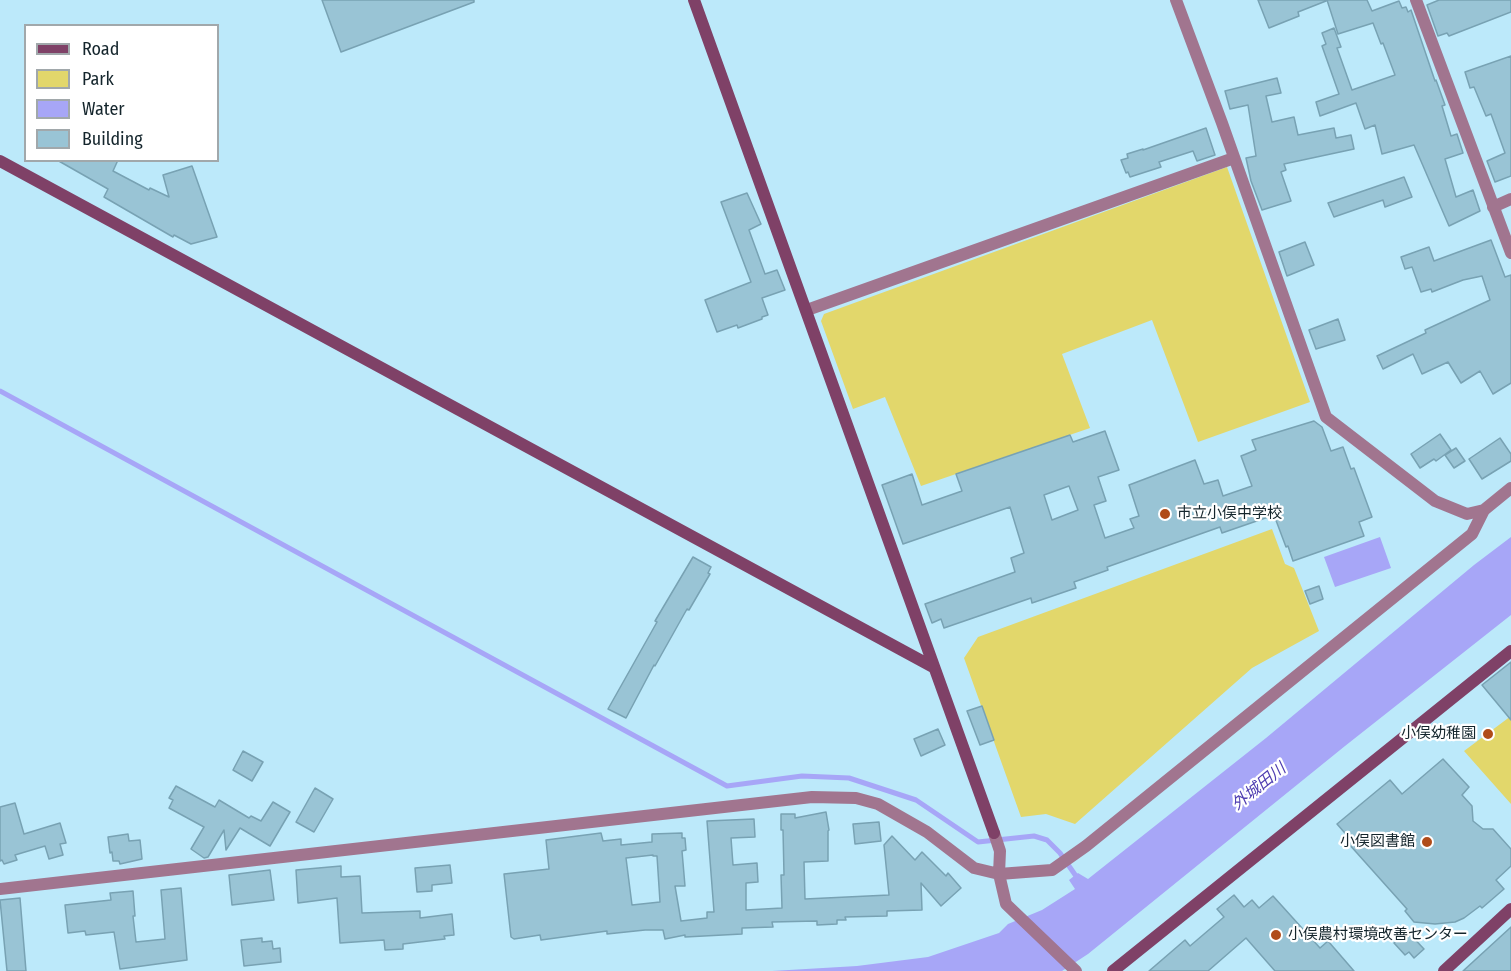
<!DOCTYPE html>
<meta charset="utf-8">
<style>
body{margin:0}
#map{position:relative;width:1511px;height:971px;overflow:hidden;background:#bce9fa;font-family:"Fira Sans Condensed",sans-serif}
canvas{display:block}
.legend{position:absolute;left:24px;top:24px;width:195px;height:138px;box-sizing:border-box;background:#fff;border:2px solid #a1a8ab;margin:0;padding:8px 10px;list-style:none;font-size:18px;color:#14252c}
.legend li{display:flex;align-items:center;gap:12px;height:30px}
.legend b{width:30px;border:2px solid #a1a8ab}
</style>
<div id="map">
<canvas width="1511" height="971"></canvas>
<ul class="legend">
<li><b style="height:8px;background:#7f4167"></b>Road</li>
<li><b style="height:16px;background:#e2d76b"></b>Park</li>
<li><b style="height:16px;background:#a7a6f7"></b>Water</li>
<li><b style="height:16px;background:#99c4d5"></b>Building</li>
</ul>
</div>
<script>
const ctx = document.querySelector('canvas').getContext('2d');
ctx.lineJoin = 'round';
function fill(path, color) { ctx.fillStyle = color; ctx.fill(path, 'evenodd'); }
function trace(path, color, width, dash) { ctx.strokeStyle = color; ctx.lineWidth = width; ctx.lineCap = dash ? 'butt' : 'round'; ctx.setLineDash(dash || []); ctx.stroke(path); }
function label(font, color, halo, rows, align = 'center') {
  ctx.font = font + ' "Fira Sans Condensed","Noto Sans JP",sans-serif'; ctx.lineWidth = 4.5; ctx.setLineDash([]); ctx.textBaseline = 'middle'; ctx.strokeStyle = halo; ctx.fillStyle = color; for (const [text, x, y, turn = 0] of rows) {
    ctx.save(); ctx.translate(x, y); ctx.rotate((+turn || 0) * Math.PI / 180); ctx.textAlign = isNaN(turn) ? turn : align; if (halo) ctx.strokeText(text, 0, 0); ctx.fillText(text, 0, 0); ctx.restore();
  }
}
fill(new Path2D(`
 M 1227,167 L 1310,402 L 1198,442 L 1152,320 L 1062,354 L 1090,428 L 921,486 L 885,397 L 853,409 L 821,321 L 824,314 Z
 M 1272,529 L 1285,564 L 1294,568 L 1319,631 L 1252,668 L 1075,824 L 1046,814 L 1021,817 L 964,658 L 978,637 Z
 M 1511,716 L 1511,804 L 1464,751 Z`), '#e2d76b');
fill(new Path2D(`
 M 1380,537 L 1391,568 L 1335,587 L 1324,557 Z
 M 1511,537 L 1511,615 L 1345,746 L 1088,954 L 1062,971 L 772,971 L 857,966 L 928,957 L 999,933 L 1008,924 L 1042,910 L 1075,889 L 1069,880 L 1078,873 L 1088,879 L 1266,738 L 1474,565 Z`), '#a7a6f7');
trace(new Path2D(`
 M 0,391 L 727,786 L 802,776 L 849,778 L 916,800 L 978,842 L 1034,836 L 1047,840 L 1060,853 L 1078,879`), '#a7a6f7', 5);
const building = new Path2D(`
 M 322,0 L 474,0 L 474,2 L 341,52 Z
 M 1258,0 L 1326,0 L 1326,1 L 1298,12 L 1299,16 L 1269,28 Z
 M 1327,0 L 1367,0 L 1372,11 L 1399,1 L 1402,8 L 1406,7 L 1408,12 L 1411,10 L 1435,81 L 1436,80 L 1445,105 L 1442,106 L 1451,136 L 1457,134 L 1463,153 L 1445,159 L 1456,197 L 1473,190 L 1480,211 L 1449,226 L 1414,145 L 1382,154 L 1375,125 L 1365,129 L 1356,103 L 1320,116 L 1316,102 L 1339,94 L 1322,46 L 1326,44 L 1322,33 L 1334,28 L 1341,47 L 1337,48 L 1352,90 L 1395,75 L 1383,43 L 1381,44 L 1373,23 L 1338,34 Z
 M 1439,0 L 1511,0 L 1511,12 L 1449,36 L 1447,33 L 1438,36 L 1427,5 Z
 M 1511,56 L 1511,176 L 1495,182 L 1487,161 L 1505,153 L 1491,114 L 1486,116 L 1474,87 L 1470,88 L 1465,72 Z
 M 1277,78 L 1281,93 L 1266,96 L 1272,122 L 1294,117 L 1298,135 L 1334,128 L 1336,138 L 1351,135 L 1354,149 L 1284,164 L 1286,170 L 1281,172 L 1291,201 L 1262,210 L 1251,181 L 1246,158 L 1256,156 L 1248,105 L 1230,109 L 1225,91 Z
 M 1206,128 L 1215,155 L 1197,161 L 1193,151 L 1159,162 L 1161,167 L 1130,177 L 1128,172 L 1126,173 L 1121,160 L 1128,158 L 1127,154 L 1143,149 L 1143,150 Z
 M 57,160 L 118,160 L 113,171 L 149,190 L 150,188 L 169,197 L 163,175 L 192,166 L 217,237 L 191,244 L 174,235 L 173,237 L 104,197 L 108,189 Z
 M 1404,177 L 1412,197 L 1385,207 L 1383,200 L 1334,217 L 1328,203 Z
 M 747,193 L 761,224 L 749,230 L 765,274 L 777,270 L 785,290 L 762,298 L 768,315 L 762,317 L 762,319 L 738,328 L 737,325 L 717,332 L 705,300 L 751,282 L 721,202 Z
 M 1491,240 L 1505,277 L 1511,275 L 1511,383 L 1493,394 L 1480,371 L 1461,383 L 1448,362 L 1422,374 L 1413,354 L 1383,369 L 1377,356 L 1426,333 L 1425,330 L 1490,300 L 1482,276 L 1463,280 L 1432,292 L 1431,289 L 1421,292 L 1412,267 L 1405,269 L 1401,257 L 1429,247 L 1434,261 Z
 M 1305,242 L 1314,265 L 1287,276 L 1279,252 Z
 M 1338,319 L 1345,340 L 1316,349 L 1309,330 Z
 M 1314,421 L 1322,427 L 1331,451 L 1343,447 L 1351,469 L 1354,468 L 1372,517 L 1359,522 L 1364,536 L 1293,561 L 1288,546 L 1286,547 L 1274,515 L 1222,533 L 1220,527 L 1107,567 L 1108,570 L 1074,582 L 1076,588 L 1032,603 L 1031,598 L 944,628 L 941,619 L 932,623 L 925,604 L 1015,572 L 1011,558 L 1024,553 L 1010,507 L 903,544 L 882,485 L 912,474 L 922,505 L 962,491 L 956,474 L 1070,435 L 1073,442 L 1105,431 L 1119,470 L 1098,477 L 1106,501 L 1094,505 L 1105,538 L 1134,528 L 1130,519 L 1139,516 L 1129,485 L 1195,460 L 1204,484 L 1218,480 L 1223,496 L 1252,486 L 1241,456 L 1256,450 L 1252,440 ZM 1069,486 L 1078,510 L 1052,520 L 1044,495 Z
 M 1440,434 L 1451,450 L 1436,461 L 1434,459 L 1420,468 L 1411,454 Z
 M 1500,438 L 1511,454 L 1511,461 L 1482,479 L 1469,459 Z
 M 1456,448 L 1465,461 L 1454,468 L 1445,455 Z
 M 693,557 L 711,567 L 708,573 L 710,574 L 689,610 L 687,609 L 655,666 L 654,665 L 626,718 L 608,709 L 657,622 L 655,621 Z
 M 1319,586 L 1323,599 L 1310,604 L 1305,591 Z
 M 1511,662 L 1511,720 L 1482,685 Z
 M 982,706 L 994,740 L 980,745 L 967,711 Z
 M 938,729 L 945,745 L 921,756 L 914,739 Z
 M 243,751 L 263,762 L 252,781 L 233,770 Z
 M 1443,759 L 1469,787 L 1462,795 L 1472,806 L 1473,821 L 1483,829 L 1493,829 L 1511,849 L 1511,866 L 1496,880 L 1504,889 L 1482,908 L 1480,906 L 1464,918 L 1455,922 L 1435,924 L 1414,922 L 1405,911 L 1407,909 L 1348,843 L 1351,840 L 1337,824 L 1390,780 L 1402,794 Z
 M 176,786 L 215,807 L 219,800 L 249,818 L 251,816 L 261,821 L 273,802 L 290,812 L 270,846 L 240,828 L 226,850 L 224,830 L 208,857 L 204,858 L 191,849 L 204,827 L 169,808 L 173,800 L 169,798 Z
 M 315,788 L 333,799 L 314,832 L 296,822 Z
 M 15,803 L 24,834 L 60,823 L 66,843 L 60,844 L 63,855 L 49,859 L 45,846 L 15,855 L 17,860 L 4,864 L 2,860 L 0,861 L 0,807 Z
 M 826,812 L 829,830 L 828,831 L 828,861 L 804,862 L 805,899 L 889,895 L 884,845 L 892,836 L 915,860 L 922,852 L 946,876 L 948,873 L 961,888 L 941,906 L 921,883 L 922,910 L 887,911 L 887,916 L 845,917 L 846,920 L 837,920 L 837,924 L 817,925 L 817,921 L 772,922 L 773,927 L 742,928 L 742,934 L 685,937 L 685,935 L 665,939 L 663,930 L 645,930 L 607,934 L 607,931 L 541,940 L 540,935 L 514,939 L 511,937 L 504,874 L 549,869 L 546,840 L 601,833 L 603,841 L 621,839 L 621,845 L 652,842 L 652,834 L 682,833 L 682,838 L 685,838 L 686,850 L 682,851 L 685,886 L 675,886 L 681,921 L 707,918 L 707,912 L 714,912 L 707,821 L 754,819 L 755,837 L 731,838 L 733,865 L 757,863 L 758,882 L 746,883 L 746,910 L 782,908 L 781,875 L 784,875 L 783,830 L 781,830 L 781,814 L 795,814 L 795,818 ZM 653,855 L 653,856 L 657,856 L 660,902 L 632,905 L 626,858 Z
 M 879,822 L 881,841 L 855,844 L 853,824 Z
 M 128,834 L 129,841 L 140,840 L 142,859 L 120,864 L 119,861 L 113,861 L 112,852 L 110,853 L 108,837 Z
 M 450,865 L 452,883 L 432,885 L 432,891 L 417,892 L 415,868 Z
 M 341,866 L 341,877 L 360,876 L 362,913 L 420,911 L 420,918 L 452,914 L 454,935 L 444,936 L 445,939 L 403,944 L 403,949 L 385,950 L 384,940 L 340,943 L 337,898 L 298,903 L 296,870 Z
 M 270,870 L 274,900 L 232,905 L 229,875 Z
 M 181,888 L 187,960 L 120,969 L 114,932 L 86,935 L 85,931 L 68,933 L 65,905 L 111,900 L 110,893 L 133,891 L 135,916 L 133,916 L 136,942 L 165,939 L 161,890 Z
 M 1234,895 L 1244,907 L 1252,900 L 1259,908 L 1273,896 L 1320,948 L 1328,941 L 1354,971 L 1275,971 L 1246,938 L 1208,971 L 1149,971 L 1185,940 L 1190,946 L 1224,917 L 1217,909 Z
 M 20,898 L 26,971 L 7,971 L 0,900 Z
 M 1511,927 L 1511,971 L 1463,971 Z
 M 1407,931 L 1424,949 L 1414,958 L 1409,952 L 1405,955 L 1394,943 Z
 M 262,938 L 262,942 L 272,941 L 273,949 L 280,948 L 281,962 L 244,966 L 241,940 Z`);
fill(building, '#99c4d5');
trace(building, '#78a2b3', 1.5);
trace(new Path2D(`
 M 1176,0 L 1222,123 L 1326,417 L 1435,501 L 1467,514 L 1484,510 L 1511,488
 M 1416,0 L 1511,253
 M 1493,207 L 1511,199
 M 807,310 L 1234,158
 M 994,833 L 1000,851 L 999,874 L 1006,904 L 1076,971
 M 0,889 L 812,797 L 856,798 L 878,804 L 927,832 L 974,868 L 999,874 L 1052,870 L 1086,846 L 1472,534 L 1484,510`), '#a1758f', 12);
trace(new Path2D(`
 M 694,0 C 796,277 892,556 994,833
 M 0,161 L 933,667
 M 1113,971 L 1511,651
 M 1444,971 L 1511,909`), '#7f4167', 12);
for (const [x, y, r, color] of [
 [1165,514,6,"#b04c19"],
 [1488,734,6,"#b04c19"],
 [1427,842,6,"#b04c19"],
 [1276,935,6,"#b04c19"]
]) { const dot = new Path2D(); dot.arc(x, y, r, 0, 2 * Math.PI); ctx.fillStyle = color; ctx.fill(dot); trace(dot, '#fff', 2); }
label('15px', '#14252c', '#fff', [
 ["市立小俣中学校",1177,514],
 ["小俣幼稚園",1476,734,"right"],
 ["小俣図書館",1415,842,"right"],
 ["小俣農村環境改善センター",1288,935]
], 'left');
label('italic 16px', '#4f3eb1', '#fff', [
 ["外城田川",1259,787,-39]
]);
</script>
